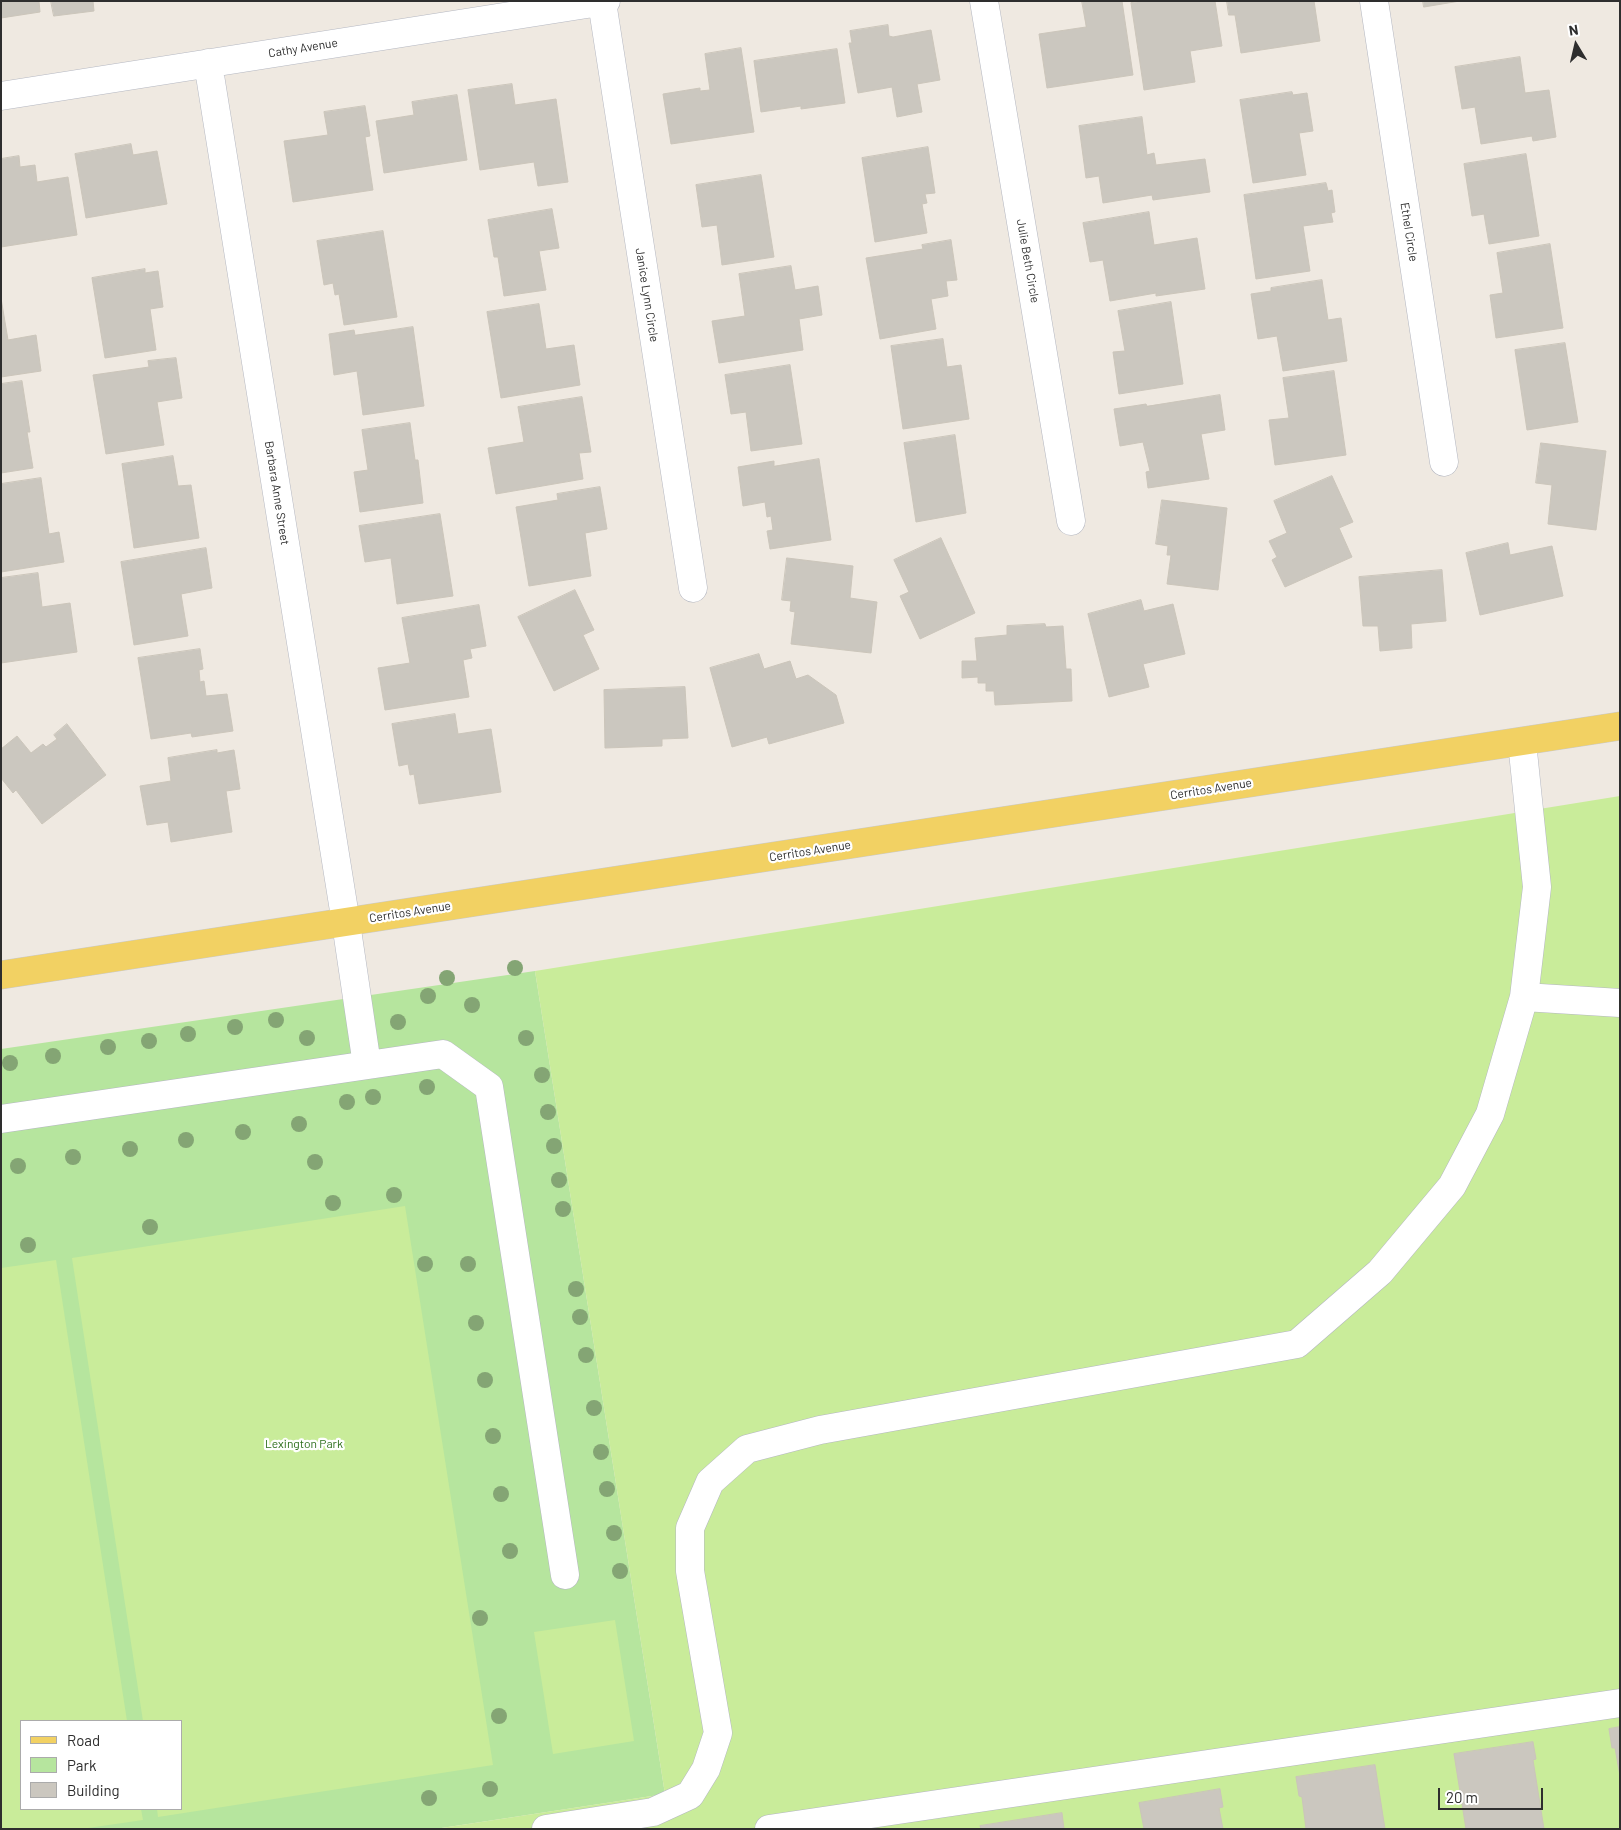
<!DOCTYPE html>
<style>
body{margin:0}
#map{position:relative;width:1621px;height:1830px;overflow:hidden;background:#efe9e1;font-family:Barlow,sans-serif}
canvas{display:block}
.frame{position:absolute;inset:0;border:2px solid #2e2e2e;pointer-events:none}
.legend{position:absolute;left:20px;top:1720px;width:162px;height:90px;box-sizing:border-box;background:#fff;border:1px solid #ababab;margin:0;padding:6px 9px;list-style:none;font-size:15px;color:#2e2e2e}
.legend li{display:flex;align-items:center;gap:10px;height:25px}
.legend b{width:25px;border:1px solid #ababab}
.north{position:absolute;left:1551px;top:20px;width:50px;height:50px;-webkit-text-stroke:4px #fff;paint-order:stroke;rotate:351deg;font-size:14px;font-weight:700;line-height:20px;text-align:center;color:#2e2e2e}
.north::after{content:'';display:block;margin:auto;width:18px;height:22px;background:#2e2e2e;clip-path:polygon(50% 0,100% 100%,50% 72%,0 100%)}
.scale{position:absolute;left:1438px;top:1788px;width:105px;height:22px;box-sizing:border-box;border:2px solid #2e2e2e;border-top:0;padding-left:6px;font-size:15px;line-height:18px;white-space:nowrap;color:#2e2e2e;-webkit-text-stroke:4px #fff;paint-order:stroke}
</style>
<div id="map">
<canvas width="1621" height="1830"></canvas>
<div class="frame"></div>
<ul class="legend">
<li><b style="height:6px;background:#f2d163"></b>Road</li>
<li><b style="height:14px;background:#b6e59e"></b>Park</li>
<li><b style="height:14px;background:#cbc7bf"></b>Building</li>
</ul>
<div class="north">N</div>
<div class="scale">20 m</div>
</div>
<script>
const ctx = document.querySelector('canvas').getContext('2d');
ctx.lineJoin = 'round';
function fill(path, color) { ctx.fillStyle = color; ctx.fill(path, 'evenodd'); }
function trace(path, color, width, dash) { ctx.strokeStyle = color; ctx.lineWidth = width; ctx.lineCap = dash ? 'butt' : 'round'; ctx.setLineDash(dash || []); ctx.stroke(path); }
function label(font, color, halo, rows, align = 'center') {
  ctx.font = font + ' Barlow,sans-serif'; ctx.lineWidth = 4.5; ctx.setLineDash([]); ctx.textBaseline = 'middle'; ctx.strokeStyle = halo; ctx.fillStyle = color; for (const [text, x, y, turn = 0] of rows) {
    ctx.save(); ctx.translate(x, y); ctx.rotate((+turn || 0) * Math.PI / 180); ctx.textAlign = isNaN(turn) ? turn : align; if (halo) ctx.strokeText(text, 0, 0); ctx.fillText(text, 0, 0); ctx.restore();
  }
}
fill(new Path2D(`
 M 535,971 L 665,1794 L 435,1829 L 1,1829 L 1,1049 ZM 21,1721 L 181,1721 L 181,1809 L 21,1809 Z`), '#b6e59e');
fill(new Path2D(`
 M 1620,796 L 1620,1829 L 435,1829 L 665,1794 L 535,971 Z
 M 405,1206 L 493,1765 L 158,1817 L 157,1809 L 181,1809 L 181,1721 L 143,1721 L 72,1258 Z
 M 56,1260 L 127,1721 L 21,1721 L 21,1809 L 141,1809 L 143,1820 L 81,1829 L 1,1829 L 1,1268 Z
 M 615,1620 L 634,1741 L 553,1754 L 534,1632 Z`), '#c9ec9a');
const building = new Path2D(`
 M 1,1 L 39,1 L 40,12 L 1,18 Z
 M 51,1 L 93,1 L 94,11 L 54,16 Z
 M 1082,1 L 1122,1 L 1133,75 L 1047,88 L 1039,34 L 1086,27 Z
 M 1144,1 L 1215,1 L 1222,46 L 1190,51 L 1195,82 L 1144,90 L 1131,3 Z
 M 1227,1 L 1314,1 L 1320,41 L 1241,53 L 1235,15 L 1229,15 Z
 M 1423,1 L 1460,1 L 1424,7 Z
 M 888,25 L 889,36 L 893,37 L 931,30 L 940,80 L 917,84 L 922,112 L 897,117 L 892,87 L 858,93 L 849,43 L 852,43 L 850,31 Z
 M 741,48 L 754,132 L 671,144 L 663,94 L 700,88 L 700,91 L 710,90 L 705,54 Z
 M 837,49 L 845,103 L 801,109 L 801,106 L 761,112 L 754,61 Z
 M 1520,57 L 1525,93 L 1549,90 L 1556,137 L 1533,141 L 1532,136 L 1481,144 L 1475,107 L 1462,109 L 1455,67 Z
 M 512,84 L 515,105 L 556,99 L 568,182 L 538,186 L 534,162 L 480,170 L 468,90 Z
 M 1292,92 L 1293,95 L 1307,93 L 1313,131 L 1299,133 L 1306,175 L 1253,183 L 1240,100 Z
 M 457,95 L 467,160 L 384,173 L 376,121 L 414,115 L 412,102 Z
 M 365,106 L 370,136 L 365,137 L 373,190 L 293,202 L 284,141 L 328,135 L 324,112 Z
 M 1142,117 L 1147,155 L 1154,153 L 1156,165 L 1205,159 L 1210,192 L 1153,200 L 1152,195 L 1103,203 L 1099,176 L 1086,178 L 1079,126 Z
 M 131,144 L 133,155 L 157,151 L 167,204 L 86,218 L 75,154 Z
 M 928,147 L 935,193 L 925,194 L 927,203 L 922,204 L 927,233 L 875,242 L 862,158 Z
 M 1526,154 L 1539,236 L 1489,244 L 1484,214 L 1472,216 L 1464,164 Z
 M 19,156 L 20,167 L 35,165 L 37,182 L 68,177 L 77,235 L 1,247 L 1,159 Z
 M 761,175 L 774,257 L 722,265 L 717,225 L 702,227 L 696,185 Z
 M 1326,183 L 1328,191 L 1332,190 L 1335,212 L 1331,213 L 1333,222 L 1303,226 L 1310,271 L 1256,279 L 1244,195 Z
 M 552,209 L 559,248 L 539,251 L 546,290 L 504,296 L 498,257 L 494,257 L 488,220 Z
 M 1149,212 L 1154,245 L 1197,238 L 1205,289 L 1156,296 L 1156,293 L 1110,301 L 1103,260 L 1090,262 L 1083,223 Z
 M 383,231 L 397,317 L 344,325 L 339,294 L 335,295 L 333,283 L 324,285 L 317,241 Z
 M 951,240 L 957,280 L 946,281 L 948,296 L 931,299 L 936,329 L 880,339 L 866,258 L 923,249 L 922,245 Z
 M 1550,244 L 1563,328 L 1496,338 L 1490,295 L 1503,293 L 1497,253 Z
 M 791,266 L 795,290 L 818,286 L 822,315 L 799,319 L 803,350 L 719,363 L 712,321 L 745,316 L 739,274 Z
 M 145,269 L 145,273 L 158,271 L 163,307 L 150,309 L 156,350 L 105,358 L 92,278 Z
 M 1322,280 L 1328,320 L 1341,318 L 1347,361 L 1283,371 L 1277,336 L 1258,339 L 1251,294 L 1271,291 L 1271,288 Z
 M 1,298 L 8,340 L 36,335 L 41,371 L 1,377 Z
 M 1171,302 L 1183,384 L 1119,394 L 1113,352 L 1125,351 L 1118,311 Z
 M 539,304 L 546,349 L 574,345 L 580,385 L 501,398 L 487,312 Z
 M 413,327 L 424,406 L 363,415 L 357,371 L 334,375 L 329,334 L 354,330 L 355,335 Z
 M 943,339 L 947,367 L 961,365 L 969,419 L 903,429 L 891,346 Z
 M 1565,343 L 1578,422 L 1527,430 L 1515,350 Z
 M 176,358 L 182,398 L 157,402 L 164,445 L 106,454 L 93,375 L 149,367 L 148,361 Z
 M 790,365 L 802,444 L 751,451 L 746,412 L 731,414 L 725,375 Z
 M 1334,371 L 1346,455 L 1275,465 L 1269,420 L 1289,418 L 1283,378 Z
 M 22,381 L 30,432 L 27,432 L 33,468 L 1,473 L 1,384 Z
 M 1220,395 L 1225,430 L 1201,434 L 1209,479 L 1148,488 L 1146,472 L 1150,471 L 1143,442 L 1120,446 L 1114,409 L 1146,404 L 1147,406 Z
 M 582,397 L 591,452 L 579,453 L 583,479 L 496,494 L 488,448 L 524,442 L 518,407 Z
 M 410,423 L 415,460 L 418,460 L 423,503 L 360,512 L 354,472 L 368,470 L 362,430 Z
 M 955,435 L 966,513 L 916,522 L 904,443 Z
 M 1541,443 L 1606,451 L 1596,530 L 1548,524 L 1552,485 L 1536,483 Z
 M 173,456 L 178,486 L 191,485 L 199,538 L 134,548 L 122,464 Z
 M 819,459 L 831,540 L 770,549 L 767,531 L 773,530 L 771,516 L 767,517 L 765,502 L 743,506 L 738,467 L 774,461 L 774,466 Z
 M 1332,476 L 1353,522 L 1339,528 L 1352,557 L 1285,587 L 1272,560 L 1277,557 L 1269,541 L 1287,533 L 1274,501 Z
 M 41,478 L 49,534 L 59,532 L 64,562 L 1,572 L 1,484 Z
 M 600,487 L 607,529 L 585,533 L 591,576 L 529,586 L 516,507 L 558,500 L 557,494 Z
 M 1162,500 L 1227,508 L 1218,590 L 1167,584 L 1171,555 L 1167,555 L 1168,546 L 1156,544 Z
 M 440,514 L 453,596 L 397,604 L 391,558 L 365,562 L 359,526 Z
 M 941,538 L 975,613 L 920,639 L 900,596 L 909,592 L 894,560 Z
 M 1508,543 L 1510,555 L 1552,546 L 1563,596 L 1480,615 L 1466,553 Z
 M 206,548 L 212,588 L 181,594 L 188,636 L 134,645 L 121,562 Z
 M 787,558 L 853,566 L 850,598 L 877,602 L 871,653 L 791,644 L 795,612 L 790,611 L 791,601 L 782,600 Z
 M 1442,570 L 1446,621 L 1411,624 L 1412,648 L 1380,651 L 1378,626 L 1363,626 L 1359,577 Z
 M 38,573 L 42,607 L 70,603 L 77,652 L 1,663 L 1,578 Z
 M 575,590 L 594,630 L 583,635 L 599,669 L 554,691 L 518,617 Z
 M 1141,600 L 1144,611 L 1173,604 L 1185,654 L 1143,664 L 1149,687 L 1109,697 L 1088,614 Z
 M 479,605 L 486,646 L 470,649 L 472,658 L 463,660 L 469,697 L 385,710 L 378,668 L 410,663 L 402,618 Z
 M 1045,624 L 1046,627 L 1063,626 L 1066,669 L 1071,669 L 1072,701 L 995,705 L 994,691 L 986,691 L 986,683 L 978,683 L 978,677 L 962,678 L 962,661 L 977,661 L 975,638 L 1007,635 L 1007,626 Z
 M 200,649 L 203,669 L 199,670 L 200,682 L 204,681 L 206,696 L 227,694 L 233,731 L 192,737 L 191,733 L 151,739 L 138,658 Z
 M 759,654 L 764,669 L 790,661 L 796,679 L 808,675 L 836,695 L 844,723 L 769,744 L 767,737 L 732,747 L 710,668 Z
 M 685,687 L 688,738 L 662,739 L 662,746 L 605,748 L 604,690 Z
 M 455,714 L 458,734 L 491,729 L 501,792 L 419,804 L 414,774 L 410,775 L 408,764 L 399,766 L 392,724 Z
 M 67,724 L 106,775 L 42,824 L 16,790 L 13,793 L 1,778 L 1,749 L 17,736 L 31,753 L 43,744 L 46,747 L 57,739 L 54,735 Z
 M 217,750 L 217,753 L 234,750 L 240,789 L 226,791 L 232,832 L 171,842 L 168,822 L 147,825 L 140,786 L 171,781 L 168,758 Z
 M 1620,1727 L 1620,1776 L 1615,1748 L 1612,1748 L 1609,1729 Z
 M 1533,1742 L 1536,1759 L 1533,1760 L 1544,1829 L 1466,1829 L 1454,1754 Z
 M 1375,1765 L 1385,1829 L 1306,1829 L 1302,1797 L 1299,1796 L 1296,1777 Z
 M 1220,1789 L 1223,1807 L 1219,1808 L 1223,1829 L 1144,1829 L 1139,1803 Z
 M 1062,1813 L 1064,1829 L 981,1829 L 980,1826 Z`);
fill(building, '#cbc7bf');
trace(building, '#cbc5ba', 1);
const minor = new Path2D(`
 M 984,1 L 1071,521
 M 1374,1 L 1444,462
 M 602,2 L 693,588
 M 208,63 L 346,923 L 367,1065
 M 1,96 L 606,1
 M 1524,997 L 1620,1003
 M 1,1119 L 443,1054 L 489,1087 L 565,1575
 M 546,1829 L 653,1812 L 690,1795 L 706,1769 L 718,1733 L 690,1571 L 690,1528 L 710,1482 L 747,1449 L 820,1430 L 1297,1344 L 1380,1272 L 1452,1186 L 1490,1114 L 1524,997 L 1537,887 L 1522,742
 M 769,1829 L 1620,1703`);
const major = new Path2D(`
 M 1,975 L 1620,726`);
trace(minor, '#b4b7c1', 29);
trace(major, '#c9c9c9', 29);
trace(minor, '#fff', 28);
trace(major, '#f2d163', 28);
ctx.fillStyle = '#84a574';
for (const [x, y] of [
 [515,968],
 [447,978],
 [428,996],
 [472,1005],
 [276,1020],
 [398,1022],
 [235,1027],
 [188,1034],
 [307,1038],
 [526,1038],
 [149,1041],
 [108,1047],
 [53,1056],
 [10,1063],
 [542,1075],
 [427,1087],
 [373,1097],
 [347,1102],
 [548,1112],
 [299,1124],
 [243,1132],
 [186,1140],
 [554,1146],
 [130,1149],
 [73,1157],
 [315,1162],
 [18,1166],
 [559,1180],
 [394,1195],
 [333,1203],
 [563,1209],
 [150,1227],
 [28,1245],
 [425,1264],
 [468,1264],
 [576,1289],
 [580,1317],
 [476,1323],
 [586,1355],
 [485,1380],
 [594,1408],
 [493,1436],
 [601,1452],
 [607,1489],
 [501,1494],
 [614,1533],
 [510,1551],
 [620,1571],
 [480,1618],
 [499,1716],
 [490,1789],
 [429,1798]
]) { ctx.beginPath(); ctx.arc(x, y, 8, 0, 2 * Math.PI); ctx.fill(); }
label('12px', '#2e2e2e', '#fff', [
 ["Cathy Avenue",303,48,-9],
 ["Ethel Circle",1409,232,81],
 ["Julie Beth Circle",1028,261,80],
 ["Janice Lynn Circle",647,295,81],
 ["Barbara Anne Street",277,493,81],
 ["Cerritos Avenue",1211,789,-9],
 ["Cerritos Avenue",810,851,-9],
 ["Cerritos Avenue",410,912,-9]
]);
label('12px', '#2c6e1b', '#fff', [
 ["Lexington Park",304,1444]
]);
</script>
